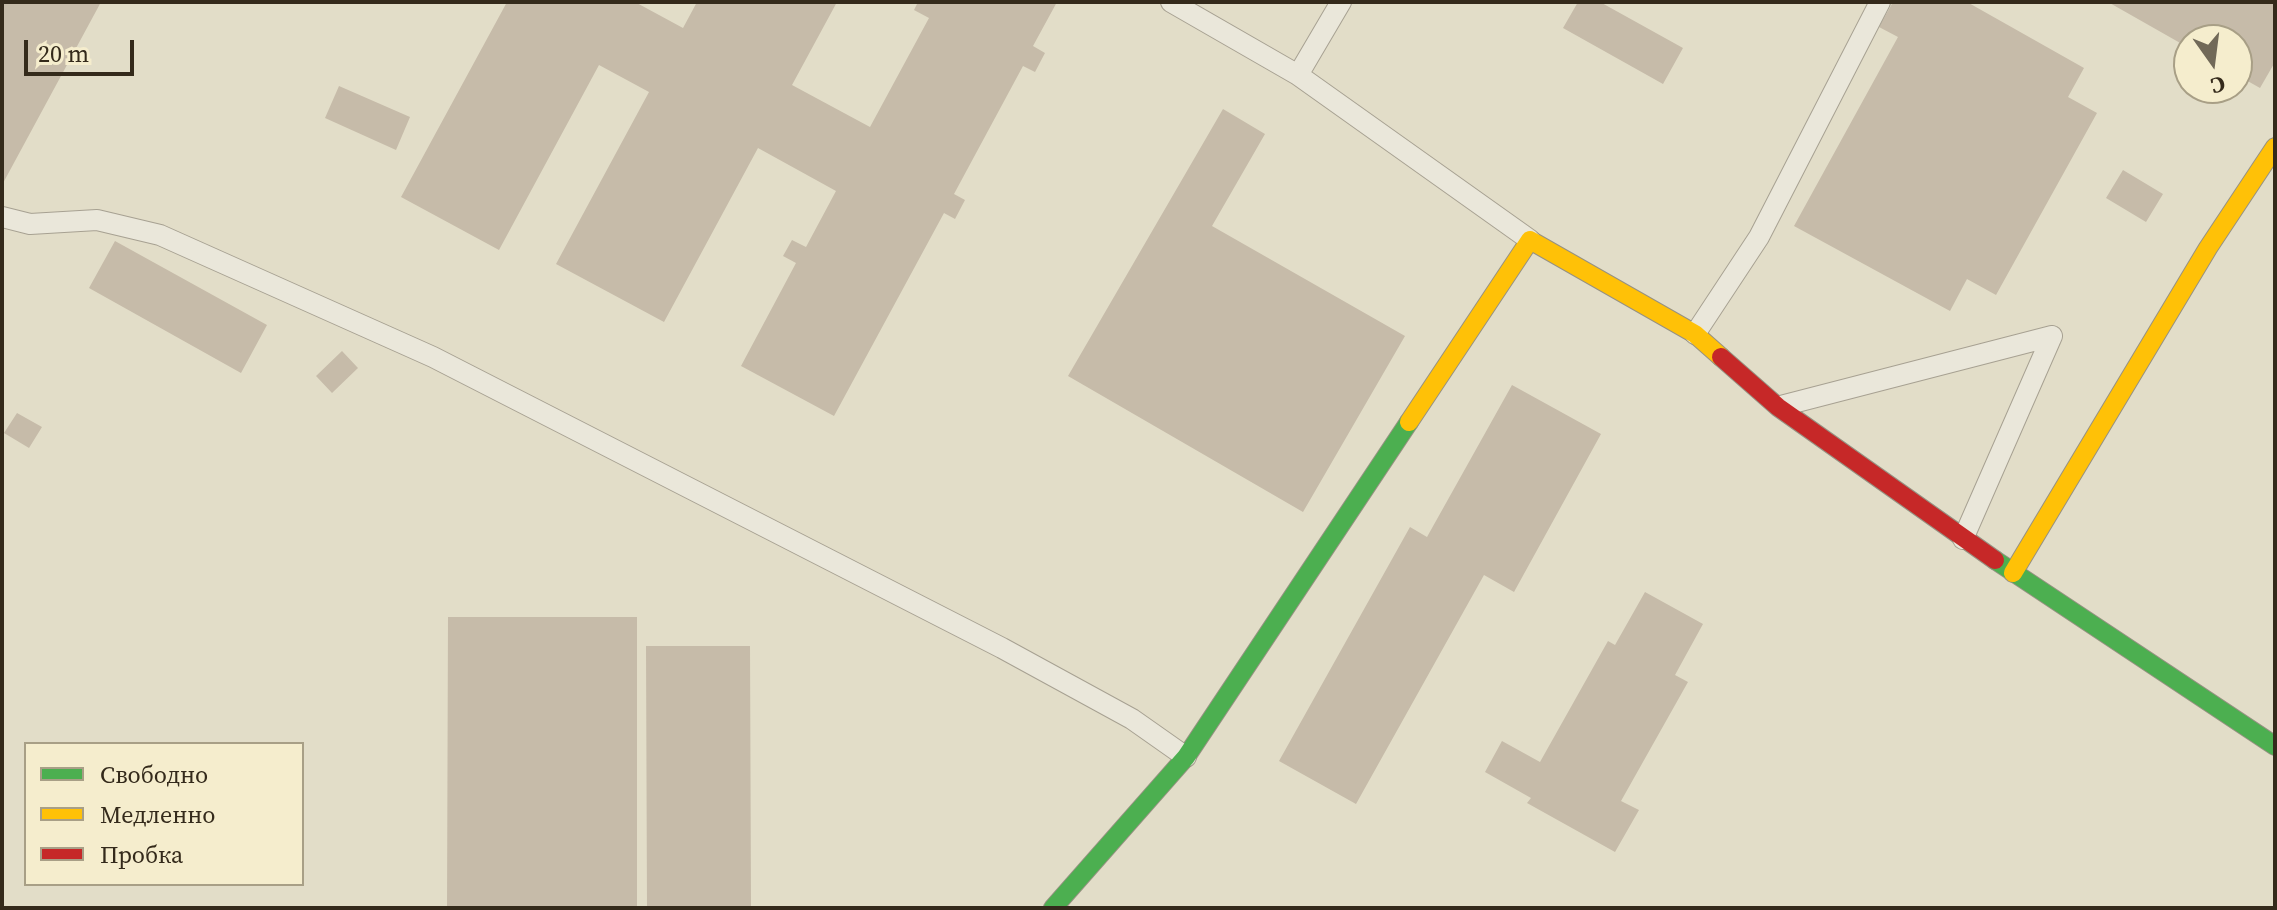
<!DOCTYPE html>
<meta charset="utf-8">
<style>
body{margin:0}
#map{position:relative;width:2277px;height:910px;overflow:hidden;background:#e2ddc8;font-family:"Source Serif 4",serif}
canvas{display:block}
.frame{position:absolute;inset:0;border:4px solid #342a1b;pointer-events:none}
.legend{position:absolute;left:24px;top:742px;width:280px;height:144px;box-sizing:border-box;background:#f5edcd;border:2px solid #a89f86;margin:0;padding:10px 14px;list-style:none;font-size:24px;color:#342a1b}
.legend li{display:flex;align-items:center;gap:16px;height:40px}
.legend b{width:40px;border:2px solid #a89f86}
.north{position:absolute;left:2173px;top:24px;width:80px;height:80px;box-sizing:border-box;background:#f5edcd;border:2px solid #a89f86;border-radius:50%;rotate:166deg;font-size:22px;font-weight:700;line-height:32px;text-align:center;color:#342a1b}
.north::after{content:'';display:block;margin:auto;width:28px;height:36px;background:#716958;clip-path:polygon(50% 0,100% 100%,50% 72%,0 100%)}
.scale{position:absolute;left:24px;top:40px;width:110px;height:36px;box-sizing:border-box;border:4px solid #342a1b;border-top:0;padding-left:10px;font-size:24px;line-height:28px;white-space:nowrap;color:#342a1b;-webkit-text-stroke:6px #f5edcd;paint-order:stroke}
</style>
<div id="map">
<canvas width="2277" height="910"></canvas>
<div class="frame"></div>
<ul class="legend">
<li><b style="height:10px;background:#4caf50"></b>Свободно</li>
<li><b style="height:10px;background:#ffc107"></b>Медленно</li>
<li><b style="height:10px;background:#c62828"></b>Пробка</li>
</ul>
<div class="north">С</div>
<div class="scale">20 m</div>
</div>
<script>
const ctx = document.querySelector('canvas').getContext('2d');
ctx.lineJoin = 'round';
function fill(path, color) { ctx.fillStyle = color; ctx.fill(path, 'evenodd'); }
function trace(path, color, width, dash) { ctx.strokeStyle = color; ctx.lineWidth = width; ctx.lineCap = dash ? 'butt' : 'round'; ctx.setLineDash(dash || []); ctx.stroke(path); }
fill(new Path2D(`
 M 2,2 L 101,2 L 2,185 Z
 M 507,2 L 635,2 L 683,28 L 697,2 L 837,2 L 792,85 L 870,127 L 929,18 L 914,10 L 918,2 L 1057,2 L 1033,46 L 1045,53 L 1035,72 L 1023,66 L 954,194 L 965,200 L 955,219 L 944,213 L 834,416 L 741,366 L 796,263 L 783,256 L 792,240 L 806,247 L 836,191 L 758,148 L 664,322 L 556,264 L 649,92 L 599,65 L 499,250 L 401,197 Z
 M 1578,2 L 1600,2 L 1683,48 L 1663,84 L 1563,28 Z
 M 1893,2 L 1967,2 L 2084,68 L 2068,97 L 2097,113 L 1996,295 L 1967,279 L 1950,311 L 1794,226 L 1898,37 L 1879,27 Z
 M 2108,2 L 2275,2 L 2275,62 L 2260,88 L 2237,75 L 2237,40 L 2189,40 L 2189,48 Z
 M 339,86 L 410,117 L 396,150 L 325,118 Z
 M 1223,109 L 1265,134 L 1212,226 L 1405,336 L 1303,512 L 1068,376 Z
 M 2123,170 L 2163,194 L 2146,222 L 2106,198 Z
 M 115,241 L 267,325 L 241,373 L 89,288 Z
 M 342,351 L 358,368 L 332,393 L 316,376 Z
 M 1512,385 L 1601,434 L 1514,592 L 1484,575 L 1356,804 L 1279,761 L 1410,527 L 1427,537 Z
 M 17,413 L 42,427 L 29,448 L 4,433 Z
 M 1645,592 L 1703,624 L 1675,675 L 1688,682 L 1621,801 L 1639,810 L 1615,852 L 1527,803 L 1531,798 L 1485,772 L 1502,741 L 1540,762 L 1608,641 L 1615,645 Z
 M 448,617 L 637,617 L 637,908 L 447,908 Z
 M 646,646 L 750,646 L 751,908 L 647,908 Z`), '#c6bba9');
const lane = new Path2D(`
 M 1171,2 L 1298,75 L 1530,240
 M 1298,75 L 1341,2
 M 2,217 L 30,224 L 97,220 L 160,235 L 433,357 L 1002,648 L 1132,719 L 1186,757
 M 1695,334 L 1759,237 L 1880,2
 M 1781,406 L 2052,336
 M 1963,539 L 2052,336`);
const fast = new Path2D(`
 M 1995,560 L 2275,746
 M 1053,908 L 1186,757 L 1409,422`);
const slow = new Path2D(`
 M 1409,422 L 1530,240 L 1695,334 L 1721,357
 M 2013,573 L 2208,248 L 2275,147`);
const jam = new Path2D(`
 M 1721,357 L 1778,407 L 1995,560`);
trace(lane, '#a7a192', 22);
trace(fast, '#969182', 20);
trace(slow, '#969182', 20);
trace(jam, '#969182', 20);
trace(lane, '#eae7da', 20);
trace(fast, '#4caf50', 18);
trace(slow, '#ffc107', 18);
trace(jam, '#c62828', 18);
</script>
